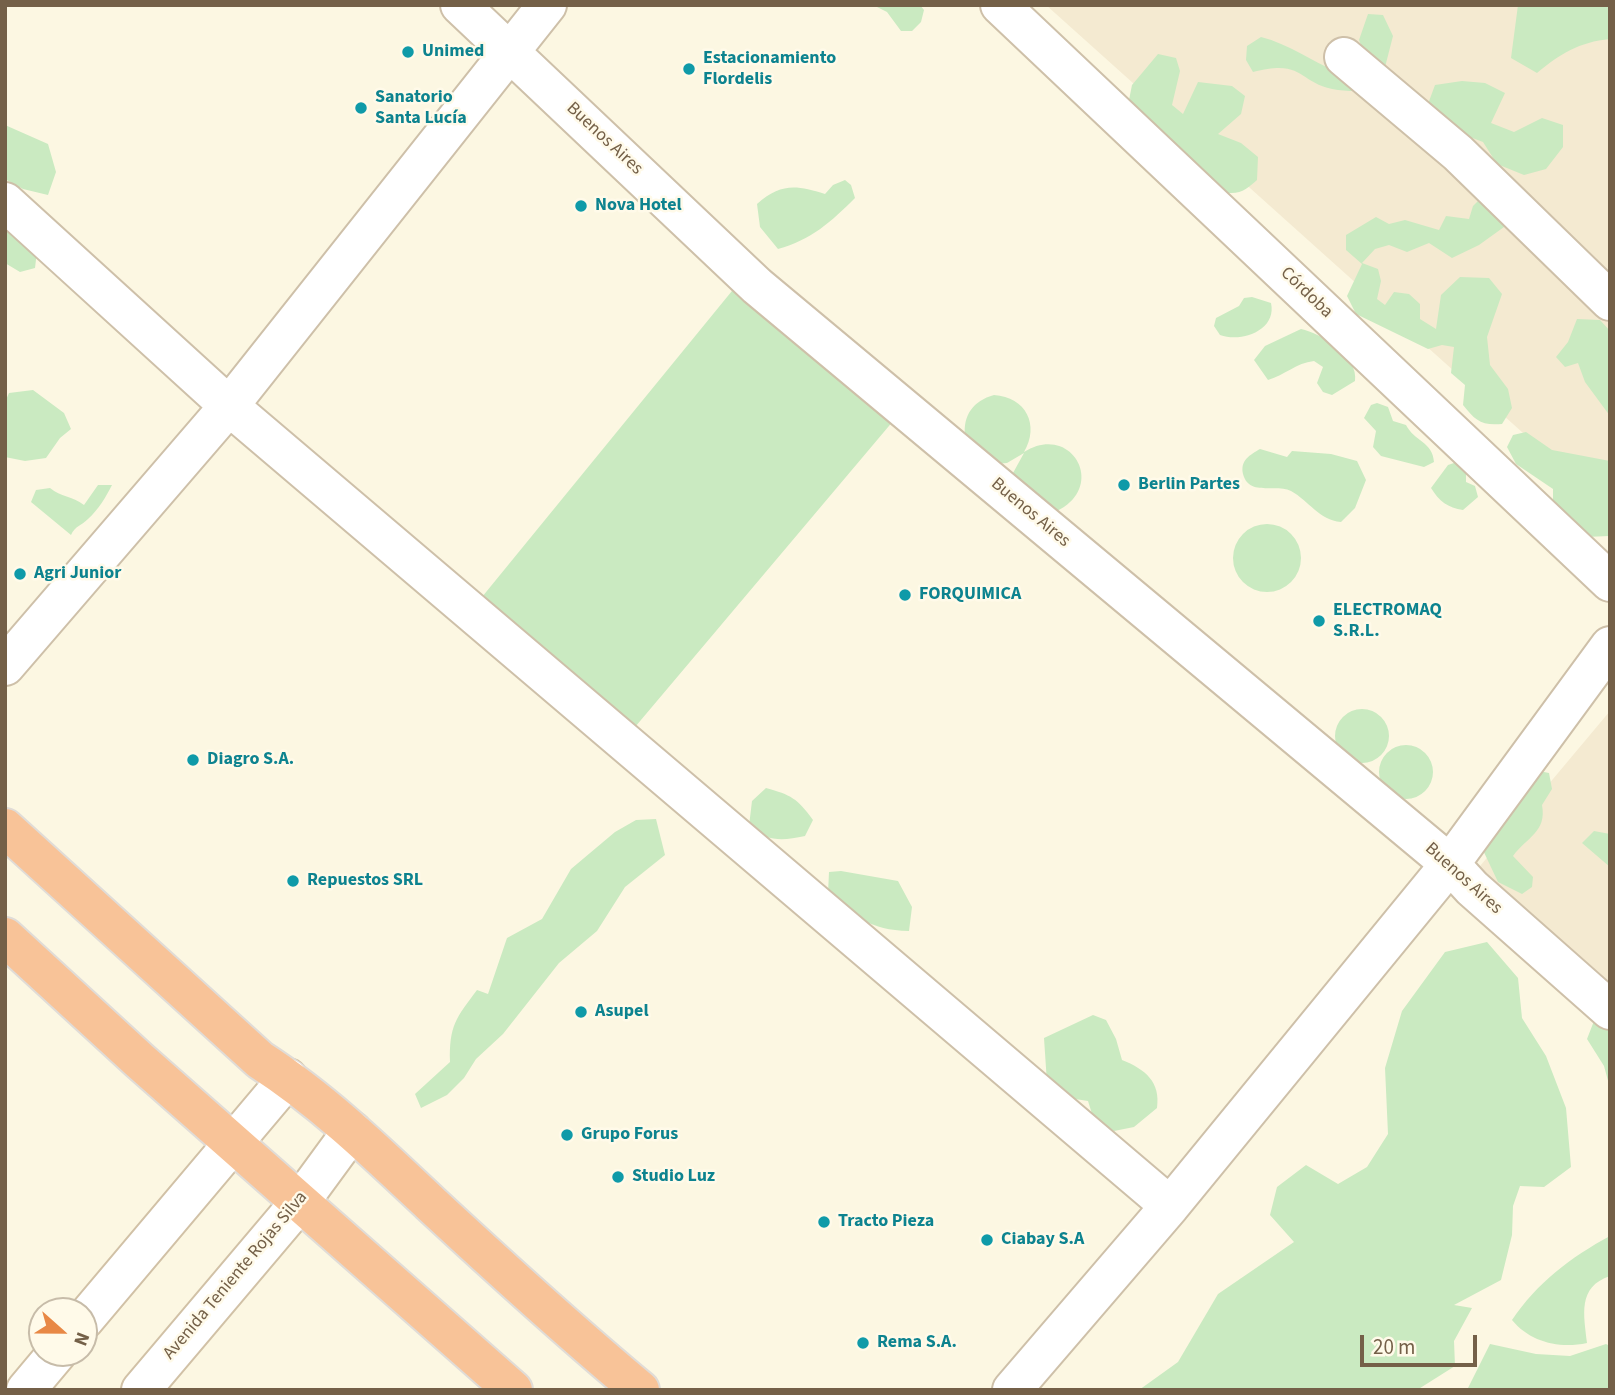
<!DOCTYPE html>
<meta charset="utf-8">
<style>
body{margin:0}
#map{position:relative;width:1615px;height:1395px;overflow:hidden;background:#fcf7e2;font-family:"Source Sans 3",sans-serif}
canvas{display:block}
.frame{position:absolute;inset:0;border:7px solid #746048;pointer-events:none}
.north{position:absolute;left:28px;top:1297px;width:70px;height:70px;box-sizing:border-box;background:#fffae9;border:2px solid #c7bca9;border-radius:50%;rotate:111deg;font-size:19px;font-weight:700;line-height:28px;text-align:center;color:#746048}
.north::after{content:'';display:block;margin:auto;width:24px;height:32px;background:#e88845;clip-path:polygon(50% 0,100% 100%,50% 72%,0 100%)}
.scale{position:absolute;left:1360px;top:1335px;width:117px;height:32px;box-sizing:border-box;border:4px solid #746048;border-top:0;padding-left:9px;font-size:21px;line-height:24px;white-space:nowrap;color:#746048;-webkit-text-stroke:5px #fffae9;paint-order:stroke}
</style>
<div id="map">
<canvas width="1615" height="1395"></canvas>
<div class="frame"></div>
<div class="north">N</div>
<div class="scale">20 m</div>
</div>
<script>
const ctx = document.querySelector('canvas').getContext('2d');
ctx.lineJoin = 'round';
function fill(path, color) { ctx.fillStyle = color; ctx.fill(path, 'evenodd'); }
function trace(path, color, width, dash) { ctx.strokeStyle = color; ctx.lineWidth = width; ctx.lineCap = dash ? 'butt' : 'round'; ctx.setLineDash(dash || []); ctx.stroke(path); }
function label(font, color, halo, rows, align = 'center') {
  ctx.font = font + ' "Source Sans 3",sans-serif'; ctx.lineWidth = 5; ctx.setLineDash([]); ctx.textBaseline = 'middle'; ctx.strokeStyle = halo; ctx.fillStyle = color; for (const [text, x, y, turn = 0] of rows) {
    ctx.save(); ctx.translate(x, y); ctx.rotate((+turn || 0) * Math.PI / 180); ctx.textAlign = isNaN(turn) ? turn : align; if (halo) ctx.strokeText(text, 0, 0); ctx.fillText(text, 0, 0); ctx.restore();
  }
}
fill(new Path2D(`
 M 1046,5 L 1610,5 L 1610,511 Z
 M 1610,711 L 1610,989 L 1470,878 Z`), '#f4ead1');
fill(new Path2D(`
 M 873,5 L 920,5 L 924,10 L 921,22 L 912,31 L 901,31 L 887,12 Z
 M 1518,5 L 1610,5 L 1610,39 C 1579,42 1560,54 1537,73 L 1511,58 Z
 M 1368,14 L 1383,15 L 1393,36 L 1384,71 L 1361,91 C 1354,91 1345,91 1338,90 C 1297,84 1306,58 1253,72 L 1246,60 L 1247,46 L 1261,37 C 1289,44 1311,61 1338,72 L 1367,60 L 1359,40 Z
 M 1158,54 L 1176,58 L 1180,71 L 1172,105 L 1183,114 L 1198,82 L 1232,86 L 1245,96 L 1241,114 L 1218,134 L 1241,143 L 1258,157 L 1257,180 C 1249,187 1242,194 1229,193 C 1206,191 1147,124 1128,105 L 1132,85 Z
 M 1462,81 L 1485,83 L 1505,93 L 1491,123 L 1514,132 L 1542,118 L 1563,125 L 1563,147 L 1546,169 L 1524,175 L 1497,164 L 1483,142 L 1441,126 L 1428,104 L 1435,85 Z
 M 5,125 L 48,144 L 56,172 L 48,195 L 23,189 L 5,179 Z
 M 845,180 L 851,185 L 855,198 C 831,222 811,240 778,249 L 760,227 L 757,204 C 781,183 796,185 825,194 L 833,185 Z
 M 1481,198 L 1506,209 L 1504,227 L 1479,245 L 1452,258 L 1429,243 L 1407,252 L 1389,245 L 1375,249 L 1362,263 L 1378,269 L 1381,281 L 1377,299 L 1385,305 L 1394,292 L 1409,294 L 1420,304 L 1420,319 L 1436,329 L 1441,295 L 1460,277 L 1489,278 L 1502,294 L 1487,337 L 1490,365 L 1508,389 L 1512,408 L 1502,424 C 1481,426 1475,420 1463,405 L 1465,385 L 1451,373 L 1454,347 L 1442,345 L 1428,349 L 1356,314 L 1347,296 L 1362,264 L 1346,250 L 1346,235 L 1376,217 L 1389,224 L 1405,220 L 1439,230 L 1446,216 L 1469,219 L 1473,206 Z
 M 5,228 L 38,243 L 35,268 L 20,272 L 5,263 Z
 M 745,275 L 894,420 L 630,733 L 482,597 Z
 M 1252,297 L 1271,303 C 1277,330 1242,343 1220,335 L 1214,326 L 1216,318 L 1239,306 L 1244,298 Z
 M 1577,319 L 1600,320 L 1610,331 L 1610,416 L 1585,382 L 1578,363 L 1565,367 L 1556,357 L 1568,342 Z
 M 1301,329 C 1321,333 1359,357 1355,381 L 1332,395 L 1323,392 L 1317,383 L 1323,367 L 1314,361 C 1296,363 1285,375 1268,380 L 1254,360 L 1265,346 Z
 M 33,390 L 64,413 L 71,429 L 60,438 L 46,458 L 25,461 L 5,457 L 5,402 L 9,393 Z
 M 994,395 C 1026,397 1040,425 1024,452 C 1071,422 1108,486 1057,511 L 1014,484 L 1013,473 L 1024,453 L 1007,463 L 995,464 L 965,436 C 963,415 973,401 994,395 Z
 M 1377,403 L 1388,407 L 1393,421 L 1406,425 C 1414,441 1433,442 1434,462 L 1424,467 L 1381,456 L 1373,447 L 1376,431 L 1364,418 L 1371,405 Z
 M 1526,432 L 1552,450 L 1610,461 L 1609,536 L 1586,537 L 1553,505 L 1553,489 L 1516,464 L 1507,447 L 1513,435 Z
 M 1260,449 L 1287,457 L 1292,451 L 1331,454 L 1357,461 L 1366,480 L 1355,508 L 1341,522 C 1319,520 1309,501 1291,491 C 1276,483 1249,497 1243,474 C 1240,460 1250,455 1260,449 Z
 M 1454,463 L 1462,463 L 1466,473 L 1466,482 L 1475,486 L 1478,497 L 1463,510 C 1448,508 1439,501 1431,488 L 1448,465 Z
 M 98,485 L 112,485 C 106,497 98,510 88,519 C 81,526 75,526 71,535 L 31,502 L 36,490 L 50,488 C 61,497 72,496 84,505 Z
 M1233 558a34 34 0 1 1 68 0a34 34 0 1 1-68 0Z
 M1335 736a27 27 0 1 1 54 0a27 27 0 1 1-54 0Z
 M1379 772a27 27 0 1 1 54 0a27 27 0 1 1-54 0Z
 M 1534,770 L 1549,773 L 1552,789 L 1542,805 C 1547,832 1527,837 1513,856 L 1533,877 L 1532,887 L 1522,894 L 1498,882 L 1481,846 Z
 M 766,788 C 791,795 797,798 813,820 L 805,836 C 782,841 768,842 749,826 L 752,801 Z
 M 656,819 L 665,855 L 625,887 L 597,931 L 559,963 L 503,1034 L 476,1059 L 464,1078 L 447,1095 L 421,1108 L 415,1094 L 450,1062 C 449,1026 456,1018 477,990 L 488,994 L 507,938 L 542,919 L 571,869 L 615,832 L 636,820 Z
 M 1594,831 L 1610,834 L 1610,867 L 1582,843 Z
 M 841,871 L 898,881 L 912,907 L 909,931 C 869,930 857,917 828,893 L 829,872 Z
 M 1487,942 L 1518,978 L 1522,1018 L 1546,1056 L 1566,1108 L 1571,1167 L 1544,1187 L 1520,1186 L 1513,1206 L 1512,1235 L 1501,1280 L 1454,1305 L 1472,1308 L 1454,1341 L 1455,1366 L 1417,1390 L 1139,1390 L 1178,1362 L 1218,1294 L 1294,1242 L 1270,1215 L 1277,1187 L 1306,1165 L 1338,1184 L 1367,1167 L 1388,1134 L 1385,1068 L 1402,1011 L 1445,952 Z
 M 1093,1015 L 1106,1020 L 1116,1039 L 1122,1060 C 1145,1069 1161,1082 1157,1108 L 1134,1127 L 1114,1131 L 1093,1117 L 1088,1101 L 1056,1096 L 1047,1083 L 1044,1038 Z
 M 1594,1021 L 1610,1027 L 1610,1088 L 1604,1066 L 1587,1039 Z
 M 1610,1236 L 1610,1276 C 1577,1287 1584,1315 1587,1343 C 1559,1349 1530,1342 1512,1320 C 1537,1283 1571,1257 1610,1236 Z
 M 1490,1344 L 1536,1354 L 1570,1356 L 1606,1344 L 1610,1346 L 1610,1390 L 1467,1390 Z`), '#caeac1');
const street = new Path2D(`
 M 460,5 L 757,286 L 1450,864 L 1472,888 L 1610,1010
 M 1000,5 L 1610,582
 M 1344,57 L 1458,153 L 1610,301
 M 5,202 L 229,406 L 1170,1206
 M 5,666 L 229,406 L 547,5
 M 1012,1390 L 1170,1206 L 1450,864 L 1610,646`);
const secondary = new Path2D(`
 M 84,1320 L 288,1078
 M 26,1390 L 57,1353
 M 141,1390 L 300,1202 L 352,1131`);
const highway = new Path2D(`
 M 5,828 L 260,1060 C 322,1100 376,1152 430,1203 C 499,1267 568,1330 640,1390
 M 5,937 L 140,1061 L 513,1390`);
trace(street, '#cec0a9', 42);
trace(secondary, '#d1c1a6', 42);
trace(highway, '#e0dcd7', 42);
trace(street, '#fff', 38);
trace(secondary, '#fff', 38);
trace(highway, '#f8c398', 38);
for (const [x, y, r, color] of [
 [408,52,7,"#0f9aa8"],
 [689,69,7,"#0f9aa8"],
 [361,108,7,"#0f9aa8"],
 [581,206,7,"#0f9aa8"],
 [1124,485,7,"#0f9aa8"],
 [20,574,7,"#0f9aa8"],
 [905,595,7,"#0f9aa8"],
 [1319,621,7,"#0f9aa8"],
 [193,760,7,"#0f9aa8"],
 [293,881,7,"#0f9aa8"],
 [581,1012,7,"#0f9aa8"],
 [567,1135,7,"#0f9aa8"],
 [618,1177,7,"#0f9aa8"],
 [824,1222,7,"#0f9aa8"],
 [987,1240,7,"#0f9aa8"],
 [863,1343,7,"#0f9aa8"]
]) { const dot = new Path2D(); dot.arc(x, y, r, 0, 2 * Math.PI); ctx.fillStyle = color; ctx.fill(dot); trace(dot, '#fffae9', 2.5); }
label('bold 18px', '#0d838f', '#fffae9', [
 ["Unimed",422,52],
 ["Estacionamiento",703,59],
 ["Flordelis",703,80],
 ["Sanatorio",375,98],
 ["Santa Lucía",375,119],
 ["Nova Hotel",595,206],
 ["Berlin Partes",1138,485],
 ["Agri Junior",34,574],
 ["FORQUIMICA",919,595],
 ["ELECTROMAQ",1333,611],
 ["S.R.L.",1333,632],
 ["Diagro S.A.",207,760],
 ["Repuestos SRL",307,881],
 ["Asupel",595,1012],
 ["Grupo Forus",581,1135],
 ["Studio Luz",632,1177],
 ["Tracto Pieza",838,1222],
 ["Ciabay S.A",1001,1240],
 ["Rema S.A.",877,1343]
], 'left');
label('18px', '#746048', '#fffae9', [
 ["Buenos Aires",604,139,43],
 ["Córdoba",1306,293,44],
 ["Buenos Aires",1030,513,40],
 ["Buenos Aires",1463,879,42],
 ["Avenida Teniente Rojas Silva",236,1276,-50]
]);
</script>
